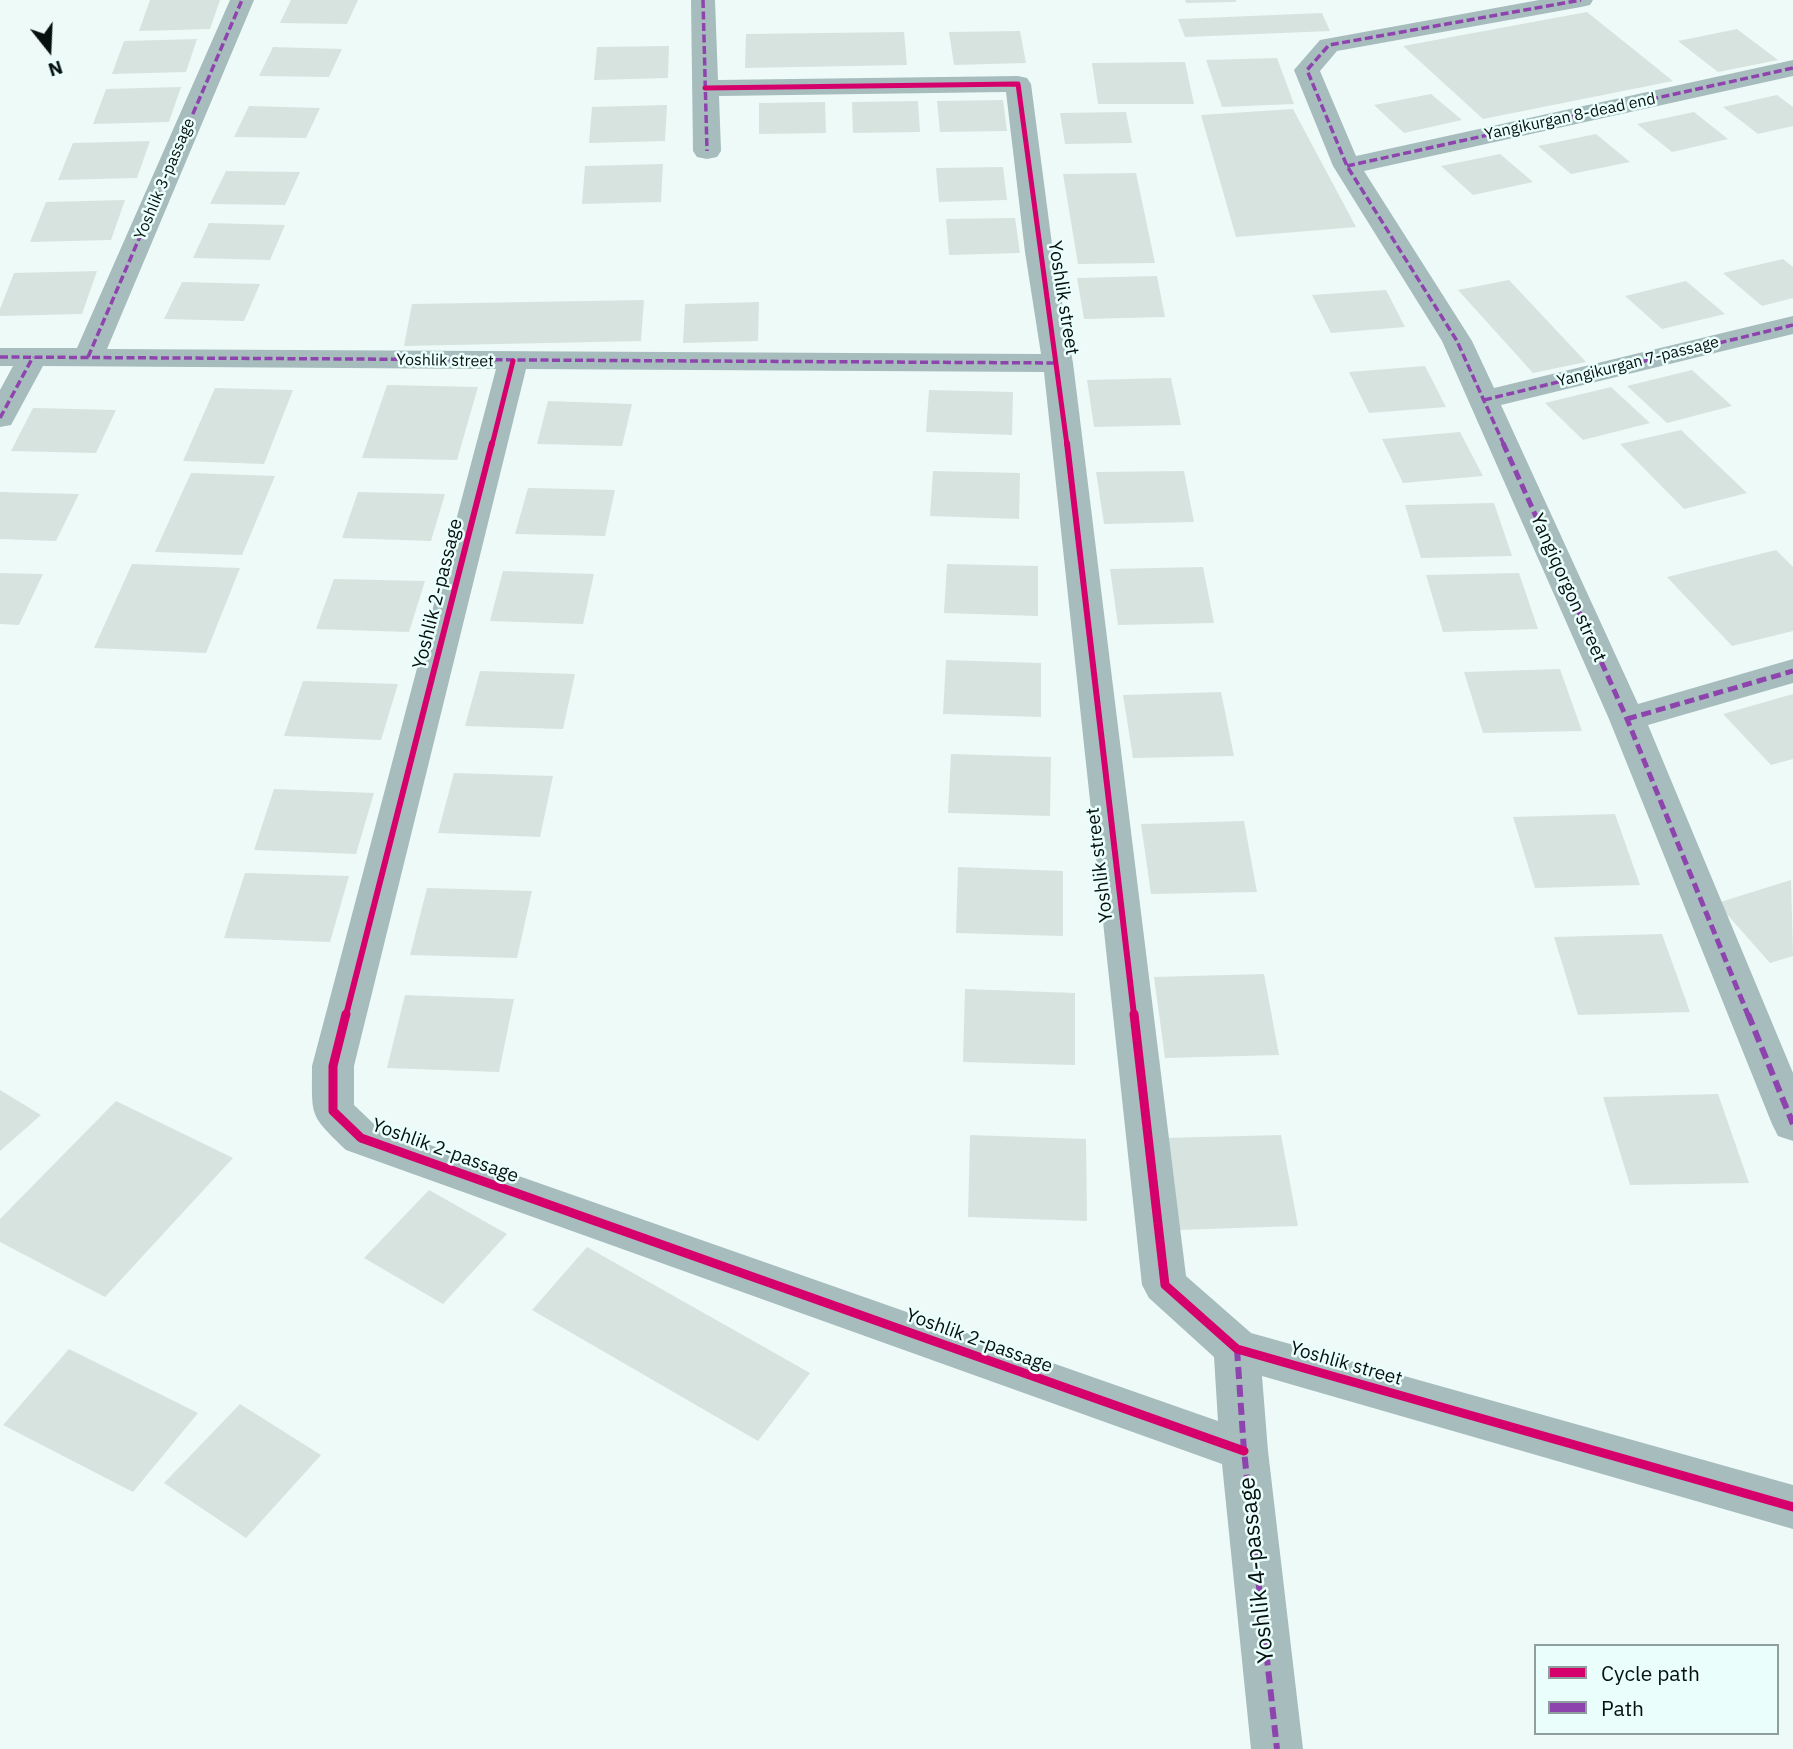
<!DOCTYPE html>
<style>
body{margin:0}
#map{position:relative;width:1793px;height:1749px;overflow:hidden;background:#eefaf8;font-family:"IBM Plex Sans",sans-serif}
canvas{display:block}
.legend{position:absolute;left:1534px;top:1644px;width:245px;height:91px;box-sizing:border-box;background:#eafefb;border:2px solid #8e9f9d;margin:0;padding:9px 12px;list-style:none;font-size:21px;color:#05100f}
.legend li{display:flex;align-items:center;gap:14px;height:35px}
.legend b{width:35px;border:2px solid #8e9f9d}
.north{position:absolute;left:14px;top:14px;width:70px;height:70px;-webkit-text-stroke:5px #eafefb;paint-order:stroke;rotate:162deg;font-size:19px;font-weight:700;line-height:28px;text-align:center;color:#05100f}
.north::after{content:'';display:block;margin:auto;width:24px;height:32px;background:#05100f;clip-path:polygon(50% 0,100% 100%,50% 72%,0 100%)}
</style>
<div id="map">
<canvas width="1793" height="1749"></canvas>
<ul class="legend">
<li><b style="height:9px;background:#d6006c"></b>Cycle path</li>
<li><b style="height:9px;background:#8e44ad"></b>Path</li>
</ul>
<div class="north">N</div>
</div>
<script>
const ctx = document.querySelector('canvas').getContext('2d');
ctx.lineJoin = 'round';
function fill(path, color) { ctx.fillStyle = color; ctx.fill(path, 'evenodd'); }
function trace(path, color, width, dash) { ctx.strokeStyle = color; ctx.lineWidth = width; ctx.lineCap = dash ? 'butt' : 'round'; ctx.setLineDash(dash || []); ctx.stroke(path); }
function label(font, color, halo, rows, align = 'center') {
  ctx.font = font + ' "IBM Plex Sans",sans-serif'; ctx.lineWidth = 5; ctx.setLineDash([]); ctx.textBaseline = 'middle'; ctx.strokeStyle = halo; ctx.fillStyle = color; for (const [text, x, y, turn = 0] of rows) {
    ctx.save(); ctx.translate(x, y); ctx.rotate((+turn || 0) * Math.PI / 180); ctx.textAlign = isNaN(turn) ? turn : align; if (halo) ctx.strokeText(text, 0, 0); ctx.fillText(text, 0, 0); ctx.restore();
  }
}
fill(new Path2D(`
 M 150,0 L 220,0 L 210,29 L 139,31 Z
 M 291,0 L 358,0 L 347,24 L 280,23 Z
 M 1185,0 L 1236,0 L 1236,2 L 1186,3 Z
 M 1587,12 L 1673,81 L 1483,119 L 1403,46 Z
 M 1322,13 L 1330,31 L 1185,37 L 1178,19 Z
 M 1737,29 L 1778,60 L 1718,72 L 1678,41 Z
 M 1020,31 L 1026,63 L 954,65 L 949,32 Z
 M 904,32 L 907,65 L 745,68 L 746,34 Z
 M 197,39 L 186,72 L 112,74 L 124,41 Z
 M 669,46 L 668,78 L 594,80 L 597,47 Z
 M 273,47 L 342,49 L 329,77 L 259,76 Z
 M 1277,58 L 1294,104 L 1222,107 L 1206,60 Z
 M 1185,62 L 1194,104 L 1098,104 L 1092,63 Z
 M 181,87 L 169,122 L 93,124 L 106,89 Z
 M 1431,94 L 1462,120 L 1404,133 L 1374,105 Z
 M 1777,95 L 1793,107 L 1793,126 L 1758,134 L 1723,107 Z
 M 1003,100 L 1007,131 L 940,132 L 937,101 Z
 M 918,101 L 920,132 L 853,133 L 852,102 Z
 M 825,102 L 826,133 L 759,134 L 759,103 Z
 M 667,105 L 665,141 L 589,143 L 592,107 Z
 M 249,106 L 320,108 L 306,138 L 234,137 Z
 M 1293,109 L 1356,227 L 1236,237 L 1201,115 Z
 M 1126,112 L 1132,143 L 1065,144 L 1060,113 Z
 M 1694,112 L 1728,139 L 1672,152 L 1637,124 Z
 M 1596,134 L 1630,162 L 1571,174 L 1538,146 Z
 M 150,141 L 137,178 L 58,180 L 73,143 Z
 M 1500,154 L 1533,182 L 1473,195 L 1441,166 Z
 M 663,164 L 661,202 L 582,204 L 585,166 Z
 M 1003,167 L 1007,200 L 939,202 L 936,168 Z
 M 226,171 L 300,172 L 285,205 L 210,204 Z
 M 1136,173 L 1155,263 L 1078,264 L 1063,174 Z
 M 125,200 L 111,240 L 30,242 L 46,202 Z
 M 1015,218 L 1020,253 L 949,255 L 946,219 Z
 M 209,223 L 285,225 L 270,260 L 193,258 Z
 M 1783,259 L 1793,267 L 1793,298 L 1762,306 L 1723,273 Z
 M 97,271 L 82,314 L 0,316 L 0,309 L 14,273 Z
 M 1157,276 L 1165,317 L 1084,319 L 1077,278 Z
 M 1509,280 L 1586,362 L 1533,373 L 1458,290 Z
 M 1686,281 L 1725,314 L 1662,329 L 1625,296 Z
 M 182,282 L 260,284 L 244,321 L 164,319 Z
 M 1386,290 L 1405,327 L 1331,333 L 1312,295 Z
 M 644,300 L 641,341 L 404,346 L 412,304 Z
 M 759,302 L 758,341 L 683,343 L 685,304 Z
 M 1425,366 L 1446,407 L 1369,413 L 1349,372 Z
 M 1692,370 L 1732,406 L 1667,423 L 1627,386 Z
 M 1171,378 L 1181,425 L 1094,427 L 1087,380 Z
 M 387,385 L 478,387 L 457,460 L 362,458 Z
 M 1611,387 L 1650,423 L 1583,440 L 1545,403 Z
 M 215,388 L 293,390 L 264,464 L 183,461 Z
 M 929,390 L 1013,392 L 1012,435 L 926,432 Z
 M 548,401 L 632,404 L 622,446 L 537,444 Z
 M 33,408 L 116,410 L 96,453 L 11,451 Z
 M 1681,430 L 1747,493 L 1684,509 L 1620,444 Z
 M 1460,432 L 1483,476 L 1403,483 L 1382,439 Z
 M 933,471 L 1020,473 L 1019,519 L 930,516 Z
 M 1184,471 L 1194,522 L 1104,524 L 1096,472 Z
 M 191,473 L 275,476 L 242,555 L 155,552 Z
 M 528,488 L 615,490 L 605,536 L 515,534 Z
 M 0,492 L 79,494 L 56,541 L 0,539 Z
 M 358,492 L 445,494 L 431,541 L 342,538 Z
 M 1494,503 L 1512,556 L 1421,558 L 1405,505 Z
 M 1776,550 L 1793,567 L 1793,631 L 1732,646 L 1667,577 Z
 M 132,564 L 240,568 L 206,653 L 94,648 Z
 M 947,564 L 1038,566 L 1038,616 L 944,613 Z
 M 1203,567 L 1214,623 L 1118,625 L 1110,569 Z
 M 503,571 L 594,574 L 583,624 L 490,621 Z
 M 0,573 L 43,574 L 19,625 L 0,624 Z
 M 1519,573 L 1538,629 L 1443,632 L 1426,575 Z
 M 334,579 L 425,581 L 409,632 L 316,629 Z
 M 946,660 L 1041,663 L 1041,717 L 943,714 Z
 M 1560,669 L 1582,731 L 1483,733 L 1464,672 Z
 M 480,671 L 575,674 L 563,729 L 465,726 Z
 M 303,681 L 398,684 L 381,740 L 284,736 Z
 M 1221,692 L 1234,756 L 1133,758 L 1123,695 Z
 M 1793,694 L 1793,759 L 1771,765 L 1723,714 Z
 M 951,754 L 1051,757 L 1050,816 L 948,813 Z
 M 454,773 L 553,776 L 540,837 L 438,833 Z
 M 274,789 L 374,793 L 356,854 L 254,850 Z
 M 1615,814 L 1640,885 L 1535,888 L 1513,817 Z
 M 1244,821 L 1257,892 L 1151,894 L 1141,824 Z
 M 958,867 L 1063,871 L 1063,936 L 956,933 Z
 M 245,873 L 349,876 L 330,942 L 224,938 Z
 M 1791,880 L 1793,956 L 1770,963 L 1717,903 Z
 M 427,888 L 532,891 L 517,958 L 410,955 Z
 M 1662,934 L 1690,1012 L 1578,1015 L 1554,937 Z
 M 1264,974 L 1279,1055 L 1165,1058 L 1154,977 Z
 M 965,989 L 1075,993 L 1075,1065 L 963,1062 Z
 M 405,995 L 514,999 L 499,1072 L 387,1068 Z
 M 0,1090 L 41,1115 L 0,1151 Z
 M 1718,1094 L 1749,1183 L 1630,1185 L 1603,1097 Z
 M 116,1101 L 233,1158 L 105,1297 L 0,1242 L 0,1219 Z
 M 970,1135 L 1086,1139 L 1087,1221 L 968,1217 Z
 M 1281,1135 L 1298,1226 L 1177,1230 L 1164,1138 Z
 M 429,1190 L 507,1234 L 443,1304 L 364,1258 Z
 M 587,1247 L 810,1373 L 758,1441 L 532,1310 Z
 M 69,1349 L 198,1413 L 133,1492 L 3,1425 Z
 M 240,1404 L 321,1455 L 246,1538 L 164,1483 Z`), '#d7e3df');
fill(new Path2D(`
 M 230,0 L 254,0 L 107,349 L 1041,354 L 1025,252 L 1006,92 L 719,96 L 721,151 L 717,157 L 707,159 L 697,157 L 693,151 L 691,0 L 715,0 L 718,80 L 1018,76 L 1027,78 L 1031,84 L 1053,252 L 1073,363 L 1186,1276 L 1251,1333 L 1793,1485 L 1793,1529 L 1262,1376 L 1268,1451 L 1303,1749 L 1251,1749 L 1222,1464 L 346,1150 C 309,1114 312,1118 312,1066 L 496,369 L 43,366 L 11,425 L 0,427 L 0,390 L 13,366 L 0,366 L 0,348 L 77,348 ZM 526,369 L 1044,372 L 1142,1285 L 1149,1298 L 1214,1357 L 1218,1421 L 376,1126 L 354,1105 L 354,1066 Z
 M 1539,0 L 1593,0 L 1590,5 L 1581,7 L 1337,51 L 1320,71 L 1356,156 L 1793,60 L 1793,76 L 1364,171 L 1472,341 L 1494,388 L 1793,316 L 1793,334 L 1501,405 L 1638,704 L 1793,659 L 1793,683 L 1648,725 L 1793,1073 L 1793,1141 L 1778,1136 L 1772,1124 L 1609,719 L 1442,341 L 1333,166 L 1294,70 L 1320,40 Z`), '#a7bcbd');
trace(new Path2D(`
 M 703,0 L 707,151
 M 1347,166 L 1793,68
 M 0,357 L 1058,363
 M 88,357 L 242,0
 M 1484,400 L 1793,325
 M 0,418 L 33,357
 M 1504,445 L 1457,341 L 1347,166 L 1307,70 L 1329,45 L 1581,0`), '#8e44ad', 3.5, [8, 3.5]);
trace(new Path2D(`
 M 1503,443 L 1627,719 L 1748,1015
 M 1627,719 L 1793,671`), '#8e44ad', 5, [10, 5]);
trace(new Path2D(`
 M 1748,1014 L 1793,1124
 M 1237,1349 L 1244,1451 L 1277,1749`), '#8e44ad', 6, [12, 6]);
trace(new Path2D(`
 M 705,88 L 1018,84 L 1067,445
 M 492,445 L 513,361`), '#d6006c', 5);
trace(new Path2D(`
 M 1067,443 L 1134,1015
 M 346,1015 L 492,443`), '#d6006c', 6);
trace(new Path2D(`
 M 346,1014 L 333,1066 L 333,1111 L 361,1138 L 1244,1451
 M 1134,1014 L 1165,1285 L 1237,1349 L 1793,1507`), '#d6006c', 9);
label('16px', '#05100f', '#eafefb', [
 ["Yangikurgan 8-dead end",1570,117,-12],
 ["Yoshlik 3-passage",165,179,-67],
 ["Yoshlik street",445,361,1],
 ["Yangikurgan 7-passage",1638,362,-14]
]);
label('19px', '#05100f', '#eafefb', [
 ["Yoshlik street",1063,298,81],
 ["Yangiqorgon street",1568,588,66],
 ["Yoshlik 2-passage",438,594,-76],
 ["Yoshlik street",1100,865,-97],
 ["Yoshlik 2-passage",445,1151,20],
 ["Yoshlik 2-passage",979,1341,20],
 ["Yoshlik street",1346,1364,16]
]);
label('23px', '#05100f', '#eafefb', [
 ["Yoshlik 4-passage",1257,1570,-96]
]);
</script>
